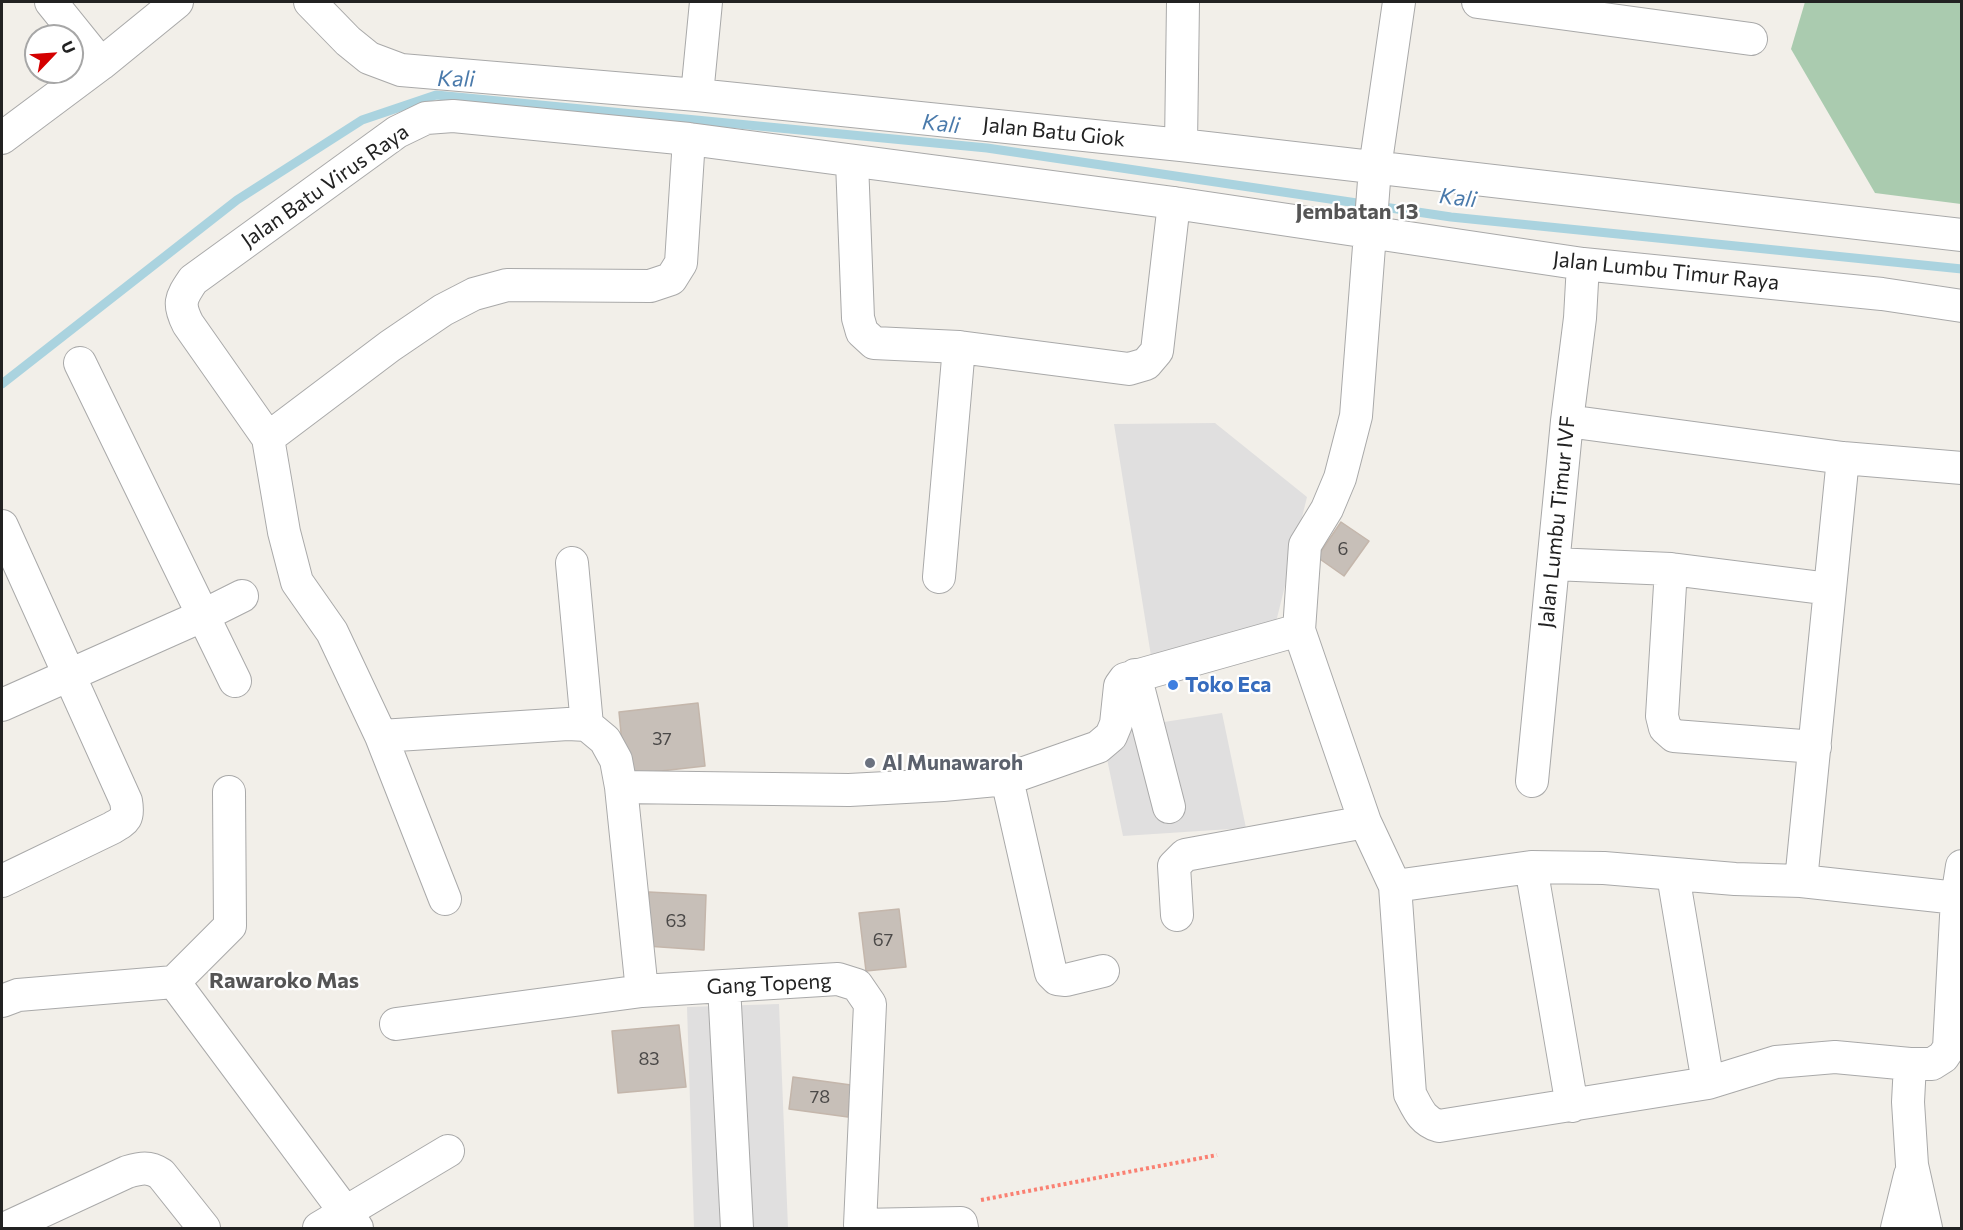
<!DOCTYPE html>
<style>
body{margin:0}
#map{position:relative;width:1963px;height:1230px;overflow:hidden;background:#f2efe9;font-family:Commissioner,sans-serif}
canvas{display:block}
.frame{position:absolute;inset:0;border:3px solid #222;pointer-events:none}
.north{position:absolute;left:24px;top:24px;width:60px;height:60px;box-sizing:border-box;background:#fff;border:2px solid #a7a7a7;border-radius:50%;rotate:65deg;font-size:16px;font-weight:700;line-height:24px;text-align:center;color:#222}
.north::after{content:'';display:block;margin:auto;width:21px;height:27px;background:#d40000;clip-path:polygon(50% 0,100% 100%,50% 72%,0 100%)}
</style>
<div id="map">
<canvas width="1963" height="1230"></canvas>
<div class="frame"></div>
<div class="north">U</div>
</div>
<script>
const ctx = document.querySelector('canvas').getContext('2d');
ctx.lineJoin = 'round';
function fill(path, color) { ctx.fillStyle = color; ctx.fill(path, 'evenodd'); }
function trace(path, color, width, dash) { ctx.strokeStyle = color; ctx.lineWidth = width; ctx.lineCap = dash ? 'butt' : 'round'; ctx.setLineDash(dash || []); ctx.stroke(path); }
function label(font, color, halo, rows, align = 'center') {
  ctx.font = font + ' Commissioner,sans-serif'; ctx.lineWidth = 4.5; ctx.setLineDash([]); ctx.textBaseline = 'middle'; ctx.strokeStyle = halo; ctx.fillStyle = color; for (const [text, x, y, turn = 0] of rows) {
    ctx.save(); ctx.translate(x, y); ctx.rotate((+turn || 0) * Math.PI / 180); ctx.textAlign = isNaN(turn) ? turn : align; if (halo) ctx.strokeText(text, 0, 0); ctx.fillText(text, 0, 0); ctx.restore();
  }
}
fill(new Path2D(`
 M 1215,423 L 1307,497 L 1276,622 L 1151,656 L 1114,424 Z
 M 1222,713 L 1246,828 L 1123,836 L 1106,754 L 1119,729 Z
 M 779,1004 L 788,1228 L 694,1228 L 687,1007 Z`), '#e0dfdf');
fill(new Path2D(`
 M 1805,2 L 1961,2 L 1961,204 L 1875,193 L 1791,49 Z`), '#aacbaf');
trace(new Path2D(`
 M 2,384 L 237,200 L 362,120 L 436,95 L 987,148 L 1451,217 L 1962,269`), '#aad3df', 9);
const building = new Path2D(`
 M 1341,522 L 1369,541 L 1344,576 L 1317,557 Z
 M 698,703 L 705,766 L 625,775 L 619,712 Z
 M 649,892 L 706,895 L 704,950 L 646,946 Z
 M 899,909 L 906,967 L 866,971 L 859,913 Z
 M 679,1025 L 686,1087 L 618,1093 L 612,1031 Z
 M 793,1077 L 851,1085 L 848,1117 L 789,1109 Z`);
fill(building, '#c7bfb8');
trace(building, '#c4b6ab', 1.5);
const minor = new Path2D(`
 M 51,2 L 101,64
 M 310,2 L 348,41 L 369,58 L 401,70 L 697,95 L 1181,145 L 1962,235
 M 1399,2 L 1375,168 L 1356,416 L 1340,478 L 1327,509 L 1305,545 L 1299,630 L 1365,822 L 1395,886 L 1410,1094 C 1418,1109 1422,1121 1439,1126 L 1708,1083 L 1776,1062 L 1835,1057 L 1910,1064 L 1932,1064 L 1943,1057 L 1949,1048 L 1957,898 L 1962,866
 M 1478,2 L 1751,39
 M 697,95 L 706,2
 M 2,138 L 101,64 L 177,2
 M 1181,145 L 1183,2
 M 852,162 L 858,318 L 862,332 L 874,343 L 959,347 L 1129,369 L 1146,364 L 1157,351 L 1174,203
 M 80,363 L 235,681
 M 1567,421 L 1843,458 L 1962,468
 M 268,438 L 390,346 L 443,310 L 474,294 L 507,285 L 650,286 L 671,279 L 681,263 L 689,139
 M 2,526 L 126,801 C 129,818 126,820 112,828 L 2,881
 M 572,563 L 587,725
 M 1553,564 L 1671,569 L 1830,589
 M 1671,569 L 1662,716 L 1665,728 L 1674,736 L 1815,747
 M 939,577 L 959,347
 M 1135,675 L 1169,807
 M 2,705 L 202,616 L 242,596
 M 381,736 L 568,724 L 587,725 L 605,740 L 616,760 L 621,787 L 642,991 L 838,979 L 857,985 L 870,1004 L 860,1225 L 961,1223 L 962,1228
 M 1007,779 L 1051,973 L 1057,979 L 1066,980 L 1103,971
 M 1532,781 L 1567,421 L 1580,318 L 1583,264
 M 621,787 L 849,790 L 943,785 L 1007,779 L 1098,747 L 1111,736 L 1116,724 L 1120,686 L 1125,679 L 1299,630
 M 1531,867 L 1572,1106
 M 1673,875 L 1708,1083
 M 1801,881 L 1843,458
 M 1395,886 L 1531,867 L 1604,868 L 1735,879 L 1801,881 L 1957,898
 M 445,899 L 381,736 L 332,632 L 297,582 L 284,532 L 268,438 L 188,324 C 178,304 180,299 193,280 L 397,132 L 426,118 L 453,116 L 689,139 L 1174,203 L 1583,264 L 1882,294 L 1962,306
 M 1177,915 L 1174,866 L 1185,855 L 1365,822
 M 174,982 L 230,926 L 229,792
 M 724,986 L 737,1228
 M 2,1001 L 18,995 L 174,982 L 357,1228
 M 396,1024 L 642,991
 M 1910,1064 L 1908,1102 L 1912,1165 L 1926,1228
 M 6,1228 L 127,1172 C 141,1168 149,1166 161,1174 L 204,1228
 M 319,1228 L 448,1151
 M 1897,1228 L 1910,1175`);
trace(minor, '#a9a9a9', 34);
trace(new Path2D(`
 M 981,1200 L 1217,1155`), '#fa8072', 4, [3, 3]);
trace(minor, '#fff', 32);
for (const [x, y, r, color] of [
 [1173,685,6,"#3f7fe0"],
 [870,763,6,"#6b7280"]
]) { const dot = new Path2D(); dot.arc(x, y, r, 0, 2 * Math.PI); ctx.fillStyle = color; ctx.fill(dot); trace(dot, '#fff', 2); }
label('18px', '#4b4948', null, [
 ["6",1343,549],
 ["37",662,739],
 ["63",676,921],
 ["67",883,940],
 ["83",649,1059],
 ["78",820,1097]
]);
label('21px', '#222', '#fff', [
 ["Jalan Batu Giok",1054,132,6],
 ["Jalan Batu Virus Raya",325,186,-35],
 ["Jalan Lumbu Timur Raya",1666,271,6],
 ["Jalan Lumbu Timur IVF",1557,522,-84],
 ["Gang Topeng",769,984,-3]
]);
label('bold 21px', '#366cbe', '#fff', [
 ["Toko Eca",1185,685]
], 'left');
label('bold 21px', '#5b616d', '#fff', [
 ["Al Munawaroh",882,763]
], 'left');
label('italic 22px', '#4a7aab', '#fff', [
 ["Kali",456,79,1],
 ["Kali",941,124,6],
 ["Kali",1458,198,7]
]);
label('bold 22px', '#555', '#fff', [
 ["Jembatan 13",1357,212],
 ["Rawaroko Mas",284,981]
]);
</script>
